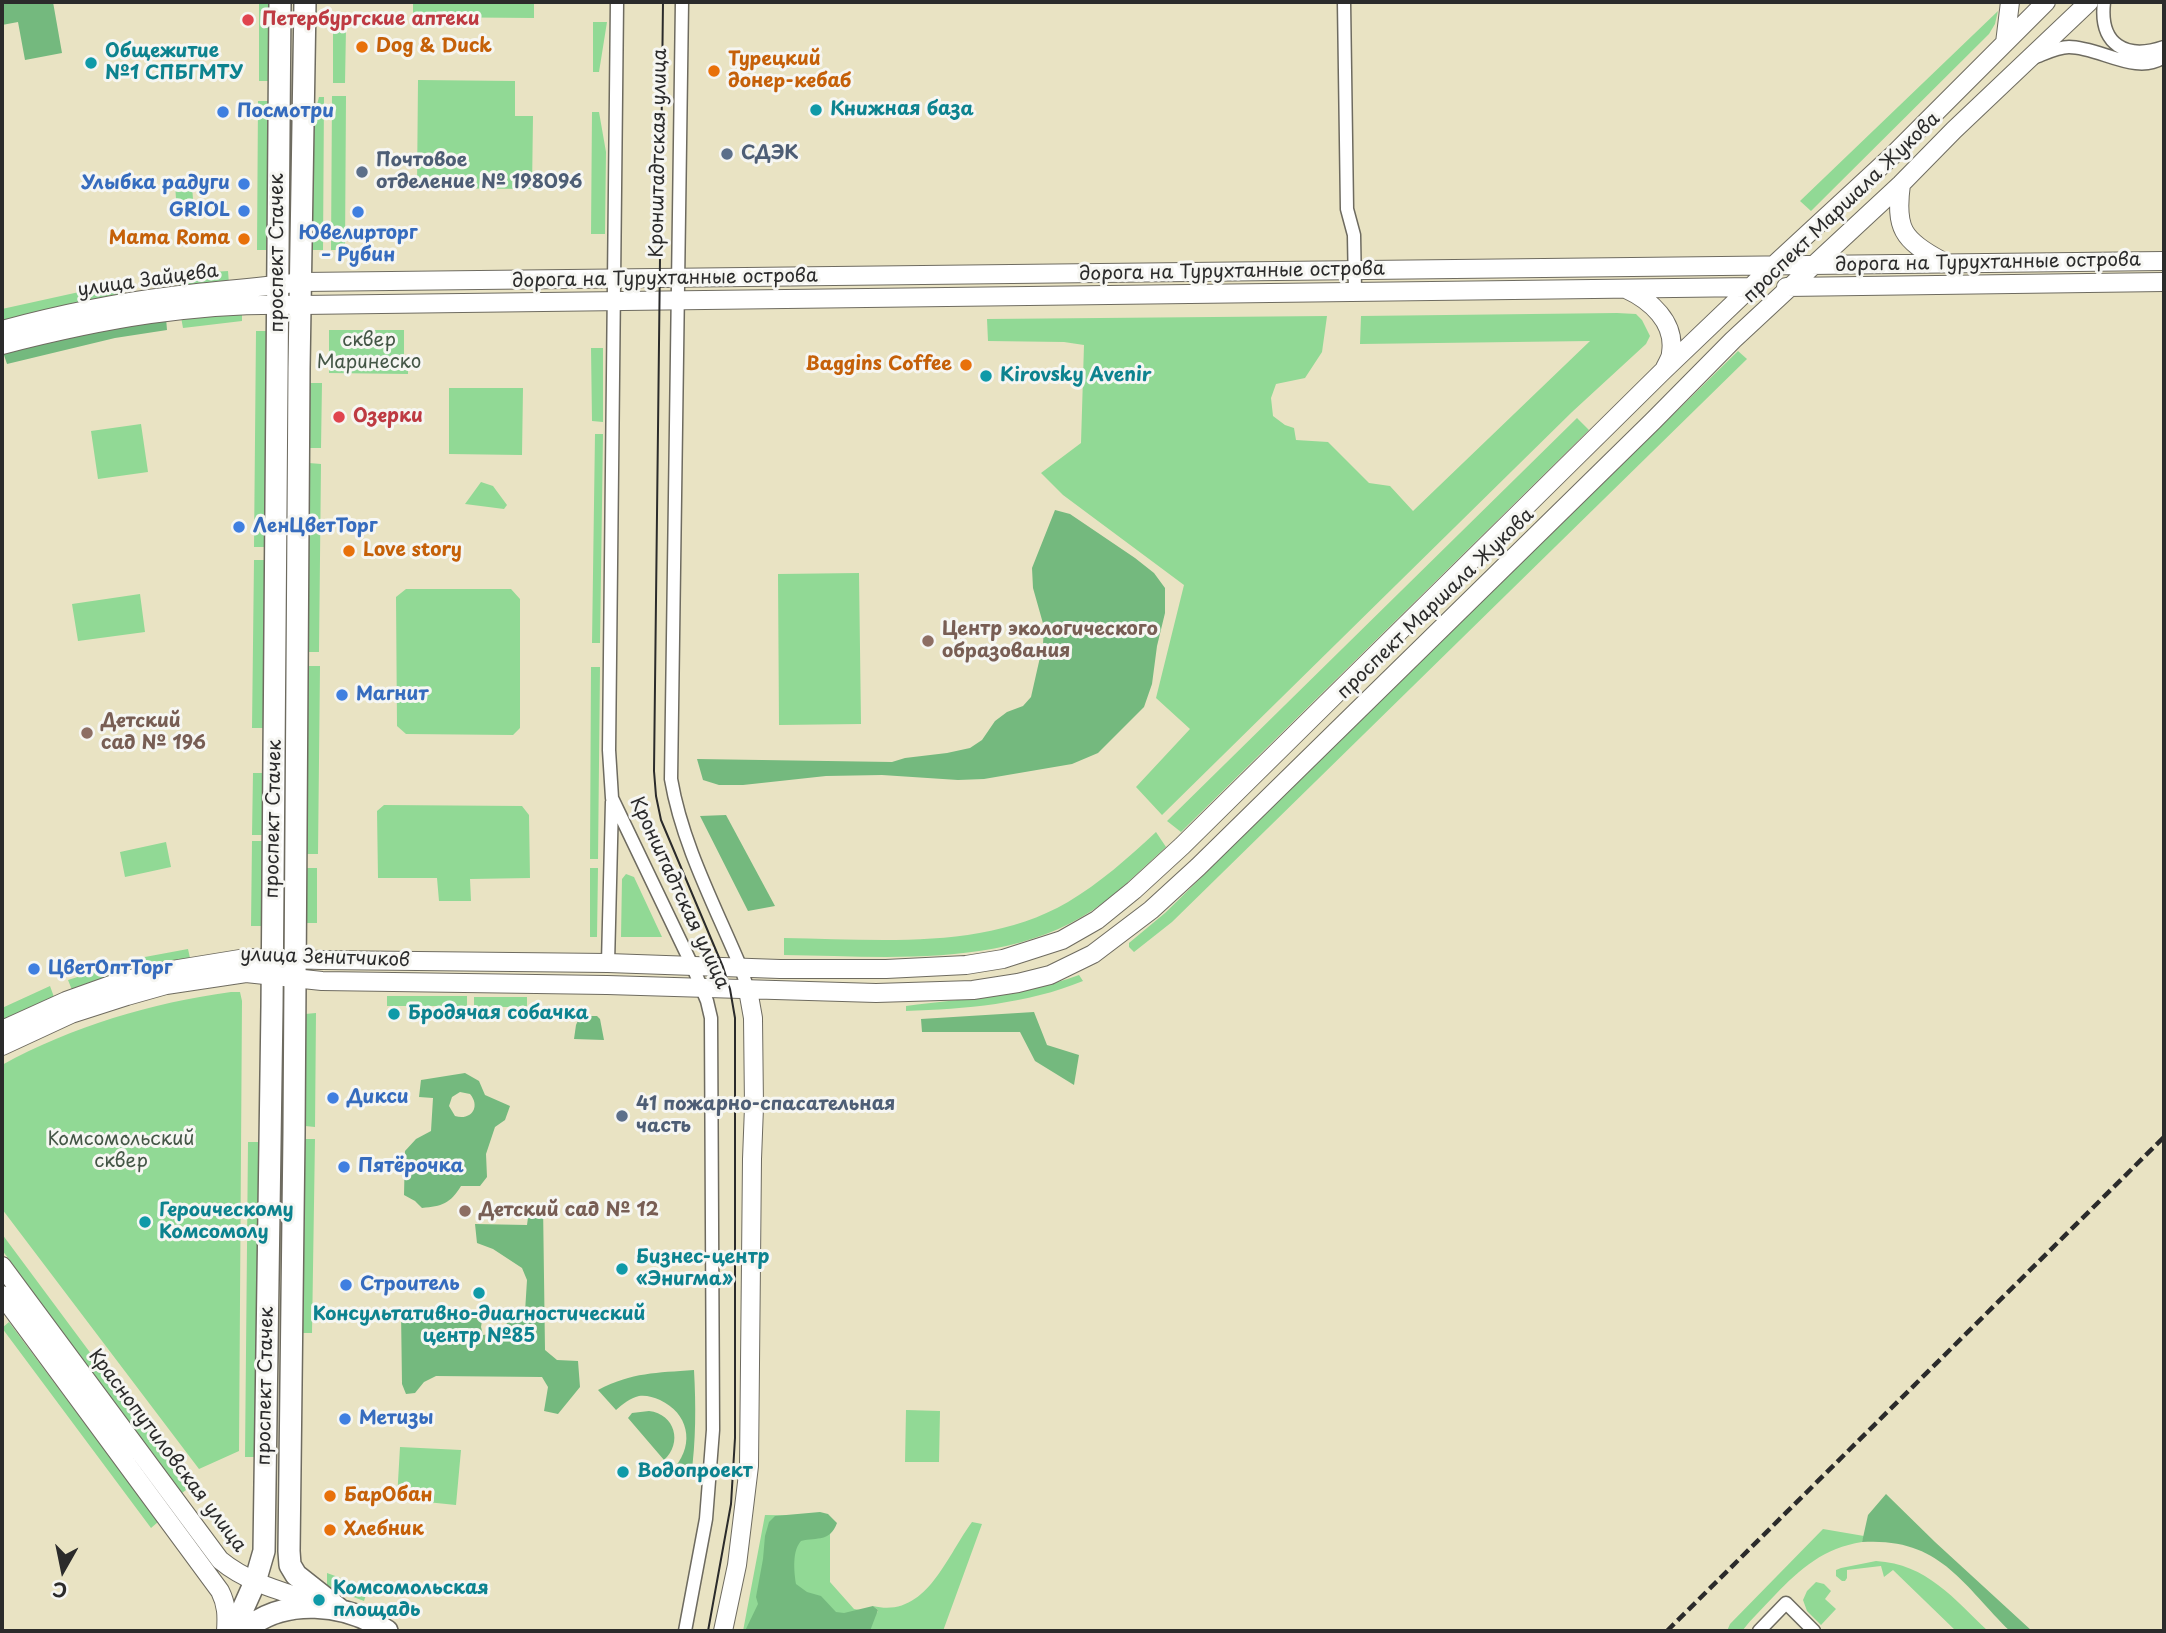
<!DOCTYPE html>
<meta charset="utf-8">
<style>
body{margin:0}
#map{position:relative;width:2166px;height:1633px;overflow:hidden;background:#e9e3c3;font-family:"Playpen Sans",sans-serif}
canvas{display:block}
.frame{position:absolute;inset:0;border:4px solid #2b2b2b;pointer-events:none}
.north{position:absolute;left:28px;top:1535px;width:70px;height:70px;-webkit-text-stroke:5px #f6f6f2;paint-order:stroke;rotate:189deg;font-size:19px;font-weight:700;line-height:28px;text-align:center;color:#2b2b2b}
.north::after{content:'';display:block;margin:auto;width:24px;height:32px;background:#2b2b2b;clip-path:polygon(50% 0,100% 100%,50% 72%,0 100%)}
</style>
<div id="map">
<canvas width="2166" height="1633"></canvas>
<div class="frame"></div>
<div class="north">С</div>
</div>
<script>
const ctx = document.querySelector('canvas').getContext('2d');
ctx.lineJoin = 'round';
function fill(path, color) { ctx.fillStyle = color; ctx.fill(path, 'evenodd'); }
function trace(path, color, width, dash) { ctx.strokeStyle = color; ctx.lineWidth = width; ctx.lineCap = dash ? 'butt' : 'round'; ctx.setLineDash(dash || []); ctx.stroke(path); }
function label(font, color, halo, rows, align = 'center') {
  ctx.font = font + ' "Playpen Sans",sans-serif'; ctx.lineWidth = 6; ctx.setLineDash([]); ctx.textBaseline = 'middle'; ctx.strokeStyle = halo; ctx.fillStyle = color; for (const [text, x, y, turn = 0] of rows) {
    ctx.save(); ctx.translate(x, y); ctx.rotate((+turn || 0) * Math.PI / 180); ctx.textAlign = isNaN(turn) ? turn : align; if (halo) ctx.strokeText(text, 0, 0); ctx.fillText(text, 0, 0); ctx.restore();
  }
}
fill(new Path2D(`
 M 259,2 L 270,2 L 270,81 L 259,81 Z
 M 413,2 L 534,2 L 534,18 L 413,17 Z
 M 1998,11 L 1995,24 L 1989,34 L 1811,211 L 1800,201 Z
 M 593,22 L 607,22 L 599,72 L 593,72 Z
 M 333,28 L 346,28 L 345,83 L 333,83 Z
 M 418,80 L 515,81 L 515,116 L 533,116 L 532,189 L 417,188 Z
 M 332,96 L 346,96 L 345,250 L 331,250 Z
 M 319,97 L 324,97 L 323,250 L 312,250 L 313,120 Z
 M 258,101 L 270,101 L 268,250 L 257,250 Z
 M 592,112 L 599,112 L 606,152 L 605,234 L 591,234 Z
 M 175,184 L 186,184 L 192,186 L 194,212 L 177,213 Z
 M 228,271 L 229,284 L 179,287 L 178,274 Z
 M 120,283 L 122,295 L 2,323 L 2,309 Z
 M 242,312 L 242,321 L 183,328 L 181,317 Z
 M 1617,313 L 1636,314 L 1642,320 L 1650,336 L 1646,344 L 1572,412 L 1162,815 L 1136,787 L 1190,729 L 1156,698 L 1184,585 L 1063,495 L 1041,473 L 1081,443 L 1084,345 L 1064,342 L 988,341 L 987,319 L 1327,316 L 1322,352 L 1305,378 L 1276,384 L 1271,398 L 1273,416 L 1285,425 L 1294,428 L 1296,440 L 1328,442 L 1369,483 L 1390,486 L 1413,511 L 1590,341 L 1360,344 L 1361,316 Z
 M 329,330 L 404,330 L 404,369 L 408,371 L 408,374 L 329,373 Z
 M 256,331 L 267,331 L 265,547 L 254,547 Z
 M 591,348 L 603,348 L 603,422 L 592,421 Z
 M 1738,351 L 1747,359 L 1172,922 L 1134,952 L 1129,947 L 1129,943 L 1165,913 Z
 M 310,383 L 322,383 L 321,448 L 310,448 Z
 M 449,388 L 523,388 L 522,455 L 449,454 Z
 M 1577,418 L 1589,430 L 1181,832 L 1167,821 Z
 M 141,424 L 148,472 L 98,479 L 91,431 Z
 M 595,434 L 603,434 L 600,643 L 592,643 Z
 M 309,463 L 321,464 L 319,652 L 308,652 Z
 M 481,482 L 493,486 L 507,505 L 504,509 L 465,504 Z
 M 254,560 L 265,560 L 264,728 L 252,728 Z
 M 859,573 L 861,724 L 779,725 L 778,574 Z
 M 406,589 L 511,589 L 520,599 L 520,728 L 513,735 L 406,734 L 397,726 L 396,597 Z
 M 140,594 L 145,632 L 78,641 L 72,604 Z
 M 308,666 L 320,666 L 318,854 L 306,854 Z
 M 591,667 L 600,667 L 598,859 L 590,859 Z
 M 253,773 L 263,773 L 263,835 L 252,835 Z
 M 384,805 L 522,806 L 529,815 L 530,878 L 470,879 L 471,901 L 439,901 L 437,878 L 378,878 L 377,811 Z
 M 1156,832 L 1166,847 C 1142,869 1119,892 1093,910 C 1004,969 886,956 784,955 L 784,938 C 877,939 984,951 1068,902 C 1100,883 1128,858 1156,832 Z
 M 252,841 L 263,841 L 262,926 L 251,926 Z
 M 166,842 L 171,867 L 125,877 L 120,852 Z
 M 306,868 L 317,868 L 317,923 L 305,923 Z
 M 590,868 L 598,868 L 597,937 L 590,937 Z
 M 626,874 L 634,877 L 662,937 L 621,937 L 622,879 Z
 M 188,949 L 190,958 L 120,974 L 72,990 L 68,980 L 134,959 Z
 M 1079,975 L 1083,981 C 1027,1004 965,1009 906,1011 L 906,1006 C 967,998 1022,996 1079,975 Z
 M 50,986 L 54,997 L 2,1021 L 2,1008 Z
 M 231,992 L 240,992 L 242,1001 L 239,1451 L 199,1469 L 2,1209 L 2,1065 C 73,1026 151,1003 231,992 Z
 M 387,996 L 467,996 L 467,1006 L 387,1006 Z
 M 474,997 L 527,997 L 527,1007 L 474,1007 Z
 M 316,1013 L 315,1127 L 305,1126 L 305,1014 Z
 M 304,1139 L 315,1139 L 312,1333 L 302,1333 Z
 M 248,1142 L 260,1142 L 256,1457 L 245,1457 Z
 M 2,1234 L 190,1487 L 182,1493 L 2,1250 Z
 M 9,1322 L 158,1522 L 151,1528 L 2,1328 Z
 M 906,1410 L 940,1411 L 939,1462 L 905,1462 Z
 M 400,1447 L 461,1450 L 456,1505 L 397,1499 Z
 M 765,1515 L 830,1516 L 830,1582 L 854,1609 L 877,1613 L 878,1610 L 873,1606 C 926,1619 946,1557 972,1522 L 982,1524 L 943,1631 L 743,1631 Z
 M 1823,1529 L 1864,1536 L 1862,1542 C 1824,1548 1801,1568 1775,1595 C 1764,1607 1752,1618 1742,1631 L 1727,1631 L 1730,1624 Z
 M 1876,1561 C 1927,1564 1954,1599 1988,1631 L 1956,1631 L 1893,1570 L 1884,1577 L 1881,1566 L 1847,1570 L 1847,1578 L 1845,1581 L 1842,1581 L 1836,1576 L 1836,1570 L 1841,1568 Z
 M 327,1573 L 360,1585 L 366,1595 L 364,1601 L 327,1587 Z
 M 1816,1582 L 1824,1584 L 1831,1591 L 1825,1599 L 1836,1609 L 1821,1625 L 1807,1611 L 1803,1600 L 1807,1591 Z`), '#91d995');
fill(new Path2D(`
 M 2,2 L 53,2 L 62,53 L 25,60 L 18,22 L 2,25 Z
 M 166,318 L 167,330 L 115,338 L 7,364 L 3,352 L 60,338 Z
 M 1055,510 L 1070,514 L 1135,558 L 1154,573 L 1165,588 L 1165,613 L 1157,646 L 1152,684 L 1144,707 L 1098,753 L 1072,764 L 984,779 L 958,780 L 882,775 L 826,776 L 743,785 L 719,785 L 703,780 L 697,759 L 892,762 L 905,758 L 947,753 L 970,748 L 982,740 L 995,721 L 1007,712 L 1023,706 L 1031,697 L 1043,644 L 1044,627 L 1033,588 L 1032,568 Z
 M 726,815 L 775,906 L 748,911 L 700,816 Z
 M 1034,1012 L 1047,1045 L 1079,1055 L 1074,1085 L 1035,1061 L 1020,1032 L 922,1032 L 921,1019 Z
 M 580,1016 L 597,1016 L 600,1019 L 604,1040 L 574,1039 L 576,1025 Z
 M 465,1073 L 479,1081 L 485,1095 L 510,1106 L 505,1120 L 495,1127 L 486,1154 L 487,1177 L 480,1186 L 461,1186 C 450,1204 442,1206 422,1208 L 415,1201 L 404,1195 L 405,1151 L 416,1139 L 431,1131 L 433,1098 L 419,1097 L 421,1080 ZM 460,1092 L 470,1094 C 481,1107 471,1121 455,1116 L 449,1106 L 452,1097 Z
 M 532,1203 L 543,1204 L 545,1350 L 557,1360 L 578,1361 L 580,1387 L 558,1414 L 544,1411 L 548,1387 L 542,1377 L 436,1376 L 424,1382 L 415,1393 L 406,1394 L 402,1384 L 401,1311 C 412,1306 419,1312 430,1312 C 448,1312 465,1313 483,1314 L 481,1327 L 483,1335 L 502,1332 L 512,1314 L 525,1312 L 527,1280 L 522,1268 L 493,1249 L 477,1243 L 475,1224 L 527,1225 L 529,1210 Z
 M 694,1370 C 696,1406 696,1441 691,1477 L 681,1477 L 675,1467 C 695,1443 688,1413 660,1400 C 653,1397 646,1395 639,1396 C 630,1398 623,1404 616,1410 L 598,1390 C 633,1372 656,1373 694,1370 Z
 M 649,1411 C 675,1414 683,1443 664,1460 L 628,1418 L 632,1413 Z
 M 1886,1494 L 1935,1542 L 2032,1631 L 2010,1631 C 1962,1584 1940,1537 1862,1542 L 1868,1515 Z
 M 820,1512 L 828,1514 L 837,1523 C 830,1542 818,1537 801,1541 C 792,1551 794,1571 796,1584 L 807,1592 L 821,1596 L 836,1612 L 844,1613 L 873,1606 L 878,1610 L 870,1631 L 811,1631 C 804,1628 758,1631 745,1631 L 758,1604 L 756,1597 L 763,1559 L 765,1536 L 769,1522 L 775,1516 Z`), '#74b97e');
const street = new Path2D(`
 M 617,2 L 609,750 L 612,798 L 692,965 L 707,1001 L 711,1018 L 713,1430 L 706,1519 L 685,1631
 M 682,2 L 671,779 C 682,844 715,906 741,968 L 748,990
 M 1344,2 L 1347,209 L 1354,235 L 1355,291
 M 2104,2 C 2099,45 2126,60 2164,47
 M 2033,58 C 2044,54 2057,47 2069,47 C 2100,47 2136,76 2164,57
 M 608,963 L 612,802
 M 1759,1631 L 1786,1603 L 1814,1631`);
const secondary = new Path2D(`
 M 2005,43 L 2010,2
 M 1901,184 C 1895,228 1902,240 1942,261
 M 1786,287 L 2164,282
 M 1626,289 C 1650,300 1676,322 1671,353 C 1671,357 1667,364 1665,368
 M 2,330 C 58,315 114,303 172,296 C 215,290 258,288 302,282 L 2164,261
 M 2,345 C 102,319 197,302 301,305 L 1755,287
 M 2,1030 L 66,1001 L 122,981 L 160,972 L 246,958 L 322,960 L 608,963 L 780,969 L 886,969 L 966,965 L 1003,959 L 1062,940 L 1097,920 L 1134,890 L 1182,846 L 1663,371 L 1774,265 L 1893,155 L 2046,2
 M 2,1046 L 71,1014 L 127,996 L 166,985 L 246,973 L 322,981 L 607,985 L 876,993 L 973,990 L 1018,983 L 1050,975 L 1093,954 L 1151,910 L 1198,867 L 1653,421 L 1733,340 L 1901,184 L 1954,130 L 2089,2
 M 2,1266 L 220,1560 C 250,1585 289,1593 325,1605
 M 2,1295 L 220,1591 C 227,1605 227,1616 226,1631
 M 723,1631 L 737,1565 L 749,1466 L 752,1159 L 754,1107 L 753,1018 L 748,990`);
const primary = new Path2D(`
 M 305,2 L 299,368 L 294,1133 L 289,1551 L 290,1565 L 296,1575 L 339,1609
 M 233,1631 L 255,1582 L 264,1551 L 272,1007 L 280,2
 M 244,1631 C 284,1596 346,1603 387,1631`);
trace(street, '#6e6b60', 15);
trace(secondary, '#6e6b60', 20);
trace(primary, '#6e6b60', 24);
trace(street, '#fff', 12);
trace(secondary, '#fff', 18);
trace(primary, '#fff', 21);
trace(new Path2D(`
 M 663,2 L 654,771 L 656,796 L 661,820 L 723,967 L 730,989 L 735,1018 L 735,1438 L 731,1504 L 708,1631`), '#2b2b2b', 2);
trace(new Path2D(`
 M 1667,1631 L 2164,1137`), '#2b2b2b', 4.5, [10, 5]);
for (const [x, y, r, color] of [
 [248,20,7,"#e0444e"],
 [362,47,7,"#e8710a"],
 [91,63,7,"#0f9aa8"],
 [714,71,7,"#e8710a"],
 [816,110,7,"#0f9aa8"],
 [223,112,7,"#3f7fe0"],
 [727,154,7,"#5c6f8a"],
 [362,172,7,"#5c6f8a"],
 [244,184,7,"#3f7fe0"],
 [244,211,7,"#3f7fe0"],
 [358,212,7,"#3f7fe0"],
 [244,239,7,"#e8710a"],
 [966,365,7,"#e8710a"],
 [986,376,7,"#0f9aa8"],
 [339,417,7,"#e0444e"],
 [239,527,7,"#3f7fe0"],
 [349,551,7,"#e8710a"],
 [928,641,7,"#8d6e63"],
 [342,695,7,"#3f7fe0"],
 [87,733,7,"#8d6e63"],
 [34,969,7,"#3f7fe0"],
 [394,1014,7,"#0f9aa8"],
 [333,1098,7,"#3f7fe0"],
 [622,1116,7,"#5c6f8a"],
 [344,1167,7,"#3f7fe0"],
 [465,1211,7,"#8d6e63"],
 [145,1222,7,"#0f9aa8"],
 [622,1269,7,"#0f9aa8"],
 [346,1285,7,"#3f7fe0"],
 [479,1293,7,"#0f9aa8"],
 [345,1419,7,"#3f7fe0"],
 [623,1472,7,"#0f9aa8"],
 [330,1496,7,"#e8710a"],
 [330,1530,7,"#e8710a"],
 [319,1600,7,"#0f9aa8"]
]) { const dot = new Path2D(); dot.arc(x, y, r, 0, 2 * Math.PI); ctx.fillStyle = color; ctx.fill(dot); trace(dot, '#f6f6f2', 2.5); }
label('bold 19px', '#be3a42', '#f6f6f2', [
 ["Петербургские аптеки",262,20],
 ["Озерки",353,417]
], 'left');
label('bold 19px', '#c56008', '#f6f6f2', [
 ["Dog & Duck",376,47],
 ["Турецкий",728,60],
 ["донер-кебаб",728,82],
 ["Mama Roma",230,239,"right"],
 ["Baggins Coffee",952,365,"right"],
 ["Love story",363,551],
 ["БарОбан",344,1496],
 ["Хлебник",344,1530]
], 'left');
label('bold 19px', '#0d838f', '#f6f6f2', [
 ["Общежитие",105,52],
 ["№1 СПБГМТУ",105,74],
 ["Книжная база",830,110],
 ["Kirovsky Avenir",1000,376],
 ["Бродячая собачка",408,1014],
 ["Героическому",159,1211],
 ["Комсомолу",159,1233],
 ["Бизнес-центр",636,1258],
 ["«Энигма»",636,1280],
 ["Консультативно-диагностический",479,1315,"center"],
 ["центр №85",479,1337,"center"],
 ["Водопроект",637,1472],
 ["Комсомольская",333,1589],
 ["площадь",333,1611]
], 'left');
label('bold 19px', '#366cbe', '#f6f6f2', [
 ["Посмотри",237,112],
 ["Улыбка радуги",230,184,"right"],
 ["GRIOL",230,211,"right"],
 ["Ювелирторг",358,234,"center"],
 ["– Рубин",358,256,"center"],
 ["ЛенЦветТорг",253,527],
 ["Магнит",356,695],
 ["ЦветОптТорг",48,969],
 ["Дикси",347,1098],
 ["Пятёрочка",358,1167],
 ["Строитель",360,1285],
 ["Метизы",359,1419]
], 'left');
label('19px', '#2b2b2b', '#f6f6f2', [
 ["Кронштадтская улица",659,153,-89],
 ["проспект Маршала Жукова",1842,208,-44],
 ["проспект Стачек",278,253,-90],
 ["дорога на Турухтанные острова",1988,263,-1],
 ["дорога на Турухтанные острова",1232,272,-1],
 ["дорога на Турухтанные острова",665,279,-1],
 ["улица Зайцева",148,281,-8],
 ["проспект Маршала Жукова",1436,604,-44],
 ["проспект Стачек",274,819,-89],
 ["Кронштадтская улица",679,893,65],
 ["улица Зенитчиков",325,958,2],
 ["проспект Стачек",266,1386,-89],
 ["Краснопутиловская улица",167,1451,53]
]);
label('bold 19px', '#4e5e75', '#f6f6f2', [
 ["СДЭК",741,154],
 ["Почтовое",376,161],
 ["отделение № 198096",376,183],
 ["41 пожарно-спасательная",636,1105],
 ["часть",636,1127]
], 'left');
label('19px', '#445646', '#f6f6f2', [
 ["сквер",369,341],
 ["Маринеско",369,363],
 ["Комсомольский",121,1140],
 ["сквер",121,1162]
]);
label('bold 19px', '#785e54', '#f6f6f2', [
 ["Центр экологического",942,630],
 ["образования",942,652],
 ["Детский",101,722],
 ["сад № 196",101,744],
 ["Детский сад № 12",479,1211]
], 'left');
</script>
